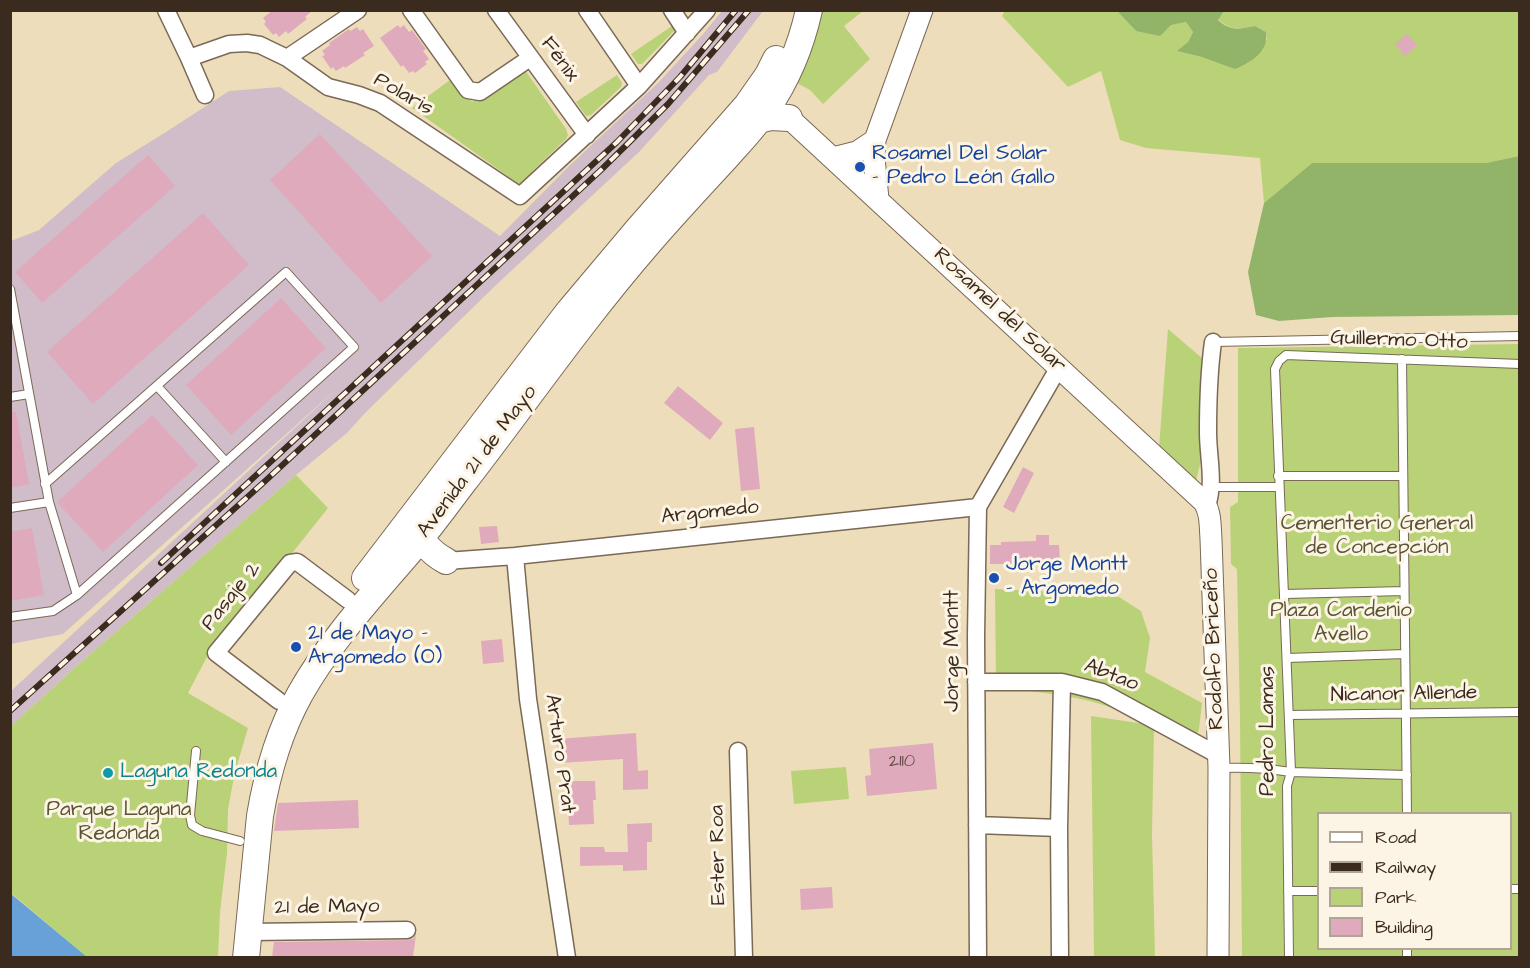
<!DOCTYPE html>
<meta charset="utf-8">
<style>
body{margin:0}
#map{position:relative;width:1530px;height:968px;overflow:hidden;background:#edb;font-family:"Architects Daughter",sans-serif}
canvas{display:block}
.frame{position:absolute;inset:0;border:12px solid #3b2a1e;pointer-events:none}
.legend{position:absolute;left:1317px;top:812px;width:195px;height:138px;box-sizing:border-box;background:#fcf5e5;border:2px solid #afa495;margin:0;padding:8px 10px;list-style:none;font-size:18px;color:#3b2a1e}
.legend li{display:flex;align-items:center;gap:12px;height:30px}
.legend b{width:30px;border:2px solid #afa495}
</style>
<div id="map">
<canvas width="1530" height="968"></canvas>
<div class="frame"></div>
<ul class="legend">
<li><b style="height:8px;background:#fff"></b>Road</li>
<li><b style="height:8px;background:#3b2a1e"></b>Railway</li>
<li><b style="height:16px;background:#b9d277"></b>Park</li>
<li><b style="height:16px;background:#dfaabc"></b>Building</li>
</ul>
</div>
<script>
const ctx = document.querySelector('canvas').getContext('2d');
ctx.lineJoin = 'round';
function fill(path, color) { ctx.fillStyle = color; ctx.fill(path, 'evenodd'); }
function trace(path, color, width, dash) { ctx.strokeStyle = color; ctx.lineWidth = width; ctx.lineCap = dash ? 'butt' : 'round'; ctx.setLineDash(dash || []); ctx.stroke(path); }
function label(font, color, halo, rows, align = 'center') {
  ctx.font = font + ' "Architects Daughter",sans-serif'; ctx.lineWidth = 6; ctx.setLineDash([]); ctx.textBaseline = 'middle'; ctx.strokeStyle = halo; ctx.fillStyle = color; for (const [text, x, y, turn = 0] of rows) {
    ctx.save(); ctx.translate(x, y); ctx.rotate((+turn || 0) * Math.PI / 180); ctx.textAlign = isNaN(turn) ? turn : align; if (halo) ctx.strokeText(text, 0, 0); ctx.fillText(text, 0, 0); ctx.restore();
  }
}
fill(new Path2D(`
 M 722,11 L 763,11 L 717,72 L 709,75 L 639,152 L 495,286 L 365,413 L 347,433 L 296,475 L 78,665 L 11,726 L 11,691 L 341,385 L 63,634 L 11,644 L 11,241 L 39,230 L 116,163 L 166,132 L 229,91 L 280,87 L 500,236 L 567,168 L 659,82 L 704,33 Z`), '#d1bdc9');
fill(new Path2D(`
 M 1005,10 L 1117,11 L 1136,31 L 1186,22 L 1193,32 L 1188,42 L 1178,51 L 1202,57 L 1267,40 L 1266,32 L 1255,26 C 1238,29 1232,32 1218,19 L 1224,11 L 1519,11 L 1519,156 L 1486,163 L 1312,163 L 1264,203 L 1260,158 L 1146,148 L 1120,140 L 1101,71 L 1068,87 L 1002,16 Z
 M 819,11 L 863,11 L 844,26 L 870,59 L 823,104 L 810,90 L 797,83 Z
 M 675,24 L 676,28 L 674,31 L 642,64 L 638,64 L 631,54 Z
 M 522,69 L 525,70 L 566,129 L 568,135 L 566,139 L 519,184 L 412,108 L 454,77 L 472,102 Z
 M 617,75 L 622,83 L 621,87 L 591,115 L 586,116 L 576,102 Z
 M 1168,329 L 1210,365 L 1208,432 L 1196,481 L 1159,448 Z
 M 1519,344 L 1519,957 L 1242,957 L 1240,718 L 1237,569 L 1231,564 L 1230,507 L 1238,502 L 1238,348 ZM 1318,814 L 1510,814 L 1510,948 L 1318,948 Z
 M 296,475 L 328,508 L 289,557 L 209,653 L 188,693 L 248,728 L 235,772 L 228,809 L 227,853 L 220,912 L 218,957 L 87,957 L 11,893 L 11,726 L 78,665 Z
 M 995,589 L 1079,593 L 1119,597 L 1141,611 L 1150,638 L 1145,672 L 1202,703 L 1199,729 L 1193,751 L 1154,729 L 1152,834 L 1155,957 L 1094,957 L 1091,716 L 1145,724 C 1104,696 1044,694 996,686 Z
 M 846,767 L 849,799 L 794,804 L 791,771 Z`), '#b9d277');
fill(new Path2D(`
 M 1117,11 L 1224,11 L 1218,20 C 1232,32 1238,29 1255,26 L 1266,32 C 1269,52 1251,62 1235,69 L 1202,57 L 1177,51 L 1188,42 L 1193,32 L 1186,22 L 1171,25 L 1160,36 L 1136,31 Z
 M 1519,156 L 1519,315 L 1332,317 L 1279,321 L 1256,315 L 1248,272 L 1264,203 L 1312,163 L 1486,163 Z`), '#92b468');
fill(new Path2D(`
 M 10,893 L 87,957 L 11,957 Z`), '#67a1d7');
fill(new Path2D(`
 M 273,10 L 313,10 L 305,17 L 307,19 L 288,34 L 286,31 L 279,37 L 276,33 L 273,35 L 264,24 L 266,22 L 263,18 Z
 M 398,25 L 400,28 L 404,25 L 409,32 L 412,30 L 426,49 L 423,51 L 429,59 L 425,62 L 427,64 L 415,73 L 413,71 L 409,73 L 403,65 L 401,67 L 380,38 Z
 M 357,27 L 360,31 L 363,29 L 374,46 L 363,53 L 365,55 L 345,68 L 344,66 L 336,71 L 333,67 L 331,69 L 322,56 L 325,55 L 322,51 L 330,45 L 329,43 L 349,29 L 350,31 Z
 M 1407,34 L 1417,45 L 1405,56 L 1395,44 Z
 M 320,134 L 432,256 L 381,303 L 270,180 Z
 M 148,155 L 175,186 L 42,303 L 15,272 Z
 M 203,213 L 249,265 L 93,404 L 47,352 Z
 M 281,298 L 326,348 L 231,435 L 186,385 Z
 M 678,386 L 723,423 L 710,440 L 664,403 Z
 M 10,412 L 16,412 L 29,484 L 10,488 Z
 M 152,415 L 198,465 L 103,552 L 57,502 Z
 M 754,427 L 760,489 L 741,491 L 735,429 Z
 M 1023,467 L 1034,473 L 1014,513 L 1003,507 Z
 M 497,526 L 499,542 L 481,544 L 479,527 Z
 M 32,528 L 44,595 L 10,601 L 10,532 Z
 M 1036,535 L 1049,535 L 1049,545 L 1059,545 L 1060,564 L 990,564 L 990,545 L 1001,545 L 1001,542 L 1036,541 Z
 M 502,639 L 504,662 L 483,664 L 481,641 Z
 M 636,733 L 638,771 L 648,770 L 648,789 L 623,790 L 623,759 L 559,763 L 557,739 Z
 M 933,743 L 937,789 L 867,796 L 865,776 L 871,775 L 869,749 Z
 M 571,781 L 595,781 L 596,800 L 593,800 L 594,824 L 569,825 L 568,806 L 571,806 Z
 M 358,800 L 359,828 L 274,831 L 278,803 Z
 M 652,823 L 652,842 L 647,842 L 647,870 L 623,871 L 623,865 L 580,866 L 580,847 L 604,847 L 605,852 L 628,852 L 627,824 Z
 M 832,887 L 833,908 L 801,910 L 800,889 Z
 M 416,935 L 413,957 L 272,957 L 274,942 L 407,940 L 413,939 Z`), '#dfaabc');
const service = new Path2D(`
 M 10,289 L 49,502 L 77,595 L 53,611 L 10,617
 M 1213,342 L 1520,336
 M 1402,359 L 1407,814
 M 157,386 L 226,462
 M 10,397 L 29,394
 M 1278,476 L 1403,476
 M 45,484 L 286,272 L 354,347 L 77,595
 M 1211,487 L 1279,487
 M 10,508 L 49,502
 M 1285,594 L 1404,591
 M 1287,658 L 1405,654
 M 1289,715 L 1520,712
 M 196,751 L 190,815 L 192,825 L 202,831 L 240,841
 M 1219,768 C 1244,767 1267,768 1291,772 L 1407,775
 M 1510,889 L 1520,889
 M 1288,891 L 1318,891
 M 1407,948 L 1407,958
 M 1289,958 L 1287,786 L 1291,772 L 1275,369 L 1279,361 L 1286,355 L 1520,364`);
const minor = new Path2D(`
 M 166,10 L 189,58 L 205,95
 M 411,10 L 468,90 L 480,92 L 530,58
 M 496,10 L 587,135
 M 587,10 L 639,86
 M 672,10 L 687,33
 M 189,58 L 229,44 L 247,43 L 260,45 L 287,58 L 328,87 L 359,95 L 380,103 L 520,196 L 639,86 L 707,10
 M 287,58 L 358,10
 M 1207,506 C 1215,482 1208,457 1208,432 C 1208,402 1209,371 1213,342
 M 515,556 L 528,699 L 567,958
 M 446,561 L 515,556 L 978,507
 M 976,682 L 1062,682 L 1102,692 L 1218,755
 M 279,701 L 216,653 L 290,563 L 297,562 L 300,564 L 348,600
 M 738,751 L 744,958
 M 977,825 L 1059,828
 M 249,932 L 407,930
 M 978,958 L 976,636 L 978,507 L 1059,367
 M 1060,958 L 1059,828 L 1062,682`);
const tertiary = new Path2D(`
 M 789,118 L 1204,502 C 1211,513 1210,526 1211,539 L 1219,768 L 1218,958
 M 833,158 L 857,152 L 875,140
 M 878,199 L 874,158 L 875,140 L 922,10`);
const primary = new Path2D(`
 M 759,120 L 771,117 L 789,118
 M 418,522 C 419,541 430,552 446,561
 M 365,578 L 569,311 L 638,229 L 747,105 L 768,75 L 776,59
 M 246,958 L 260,816 C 267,774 279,732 300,694 C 328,644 368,600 405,557 C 426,533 444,508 463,483 C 525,403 582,320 648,244 C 673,215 699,187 725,159 C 739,143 754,128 766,110 C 787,80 801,46 809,10`);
trace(service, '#7a6955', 10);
trace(minor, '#7a6955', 19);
trace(tertiary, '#7a6955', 23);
trace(primary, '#7a6955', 28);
trace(service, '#fff', 8);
trace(minor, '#fff', 16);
trace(tertiary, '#fff', 21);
trace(primary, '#fff', 26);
const rail = new Path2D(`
 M 161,563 L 617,142 L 680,77 L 736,10
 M 10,711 L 263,483 L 602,169 L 668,104 L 749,10`);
trace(rail, '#3b2a1e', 6);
trace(rail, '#fcf5e5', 4, [11]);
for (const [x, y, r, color] of [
 [860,167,6,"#1a4fb4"],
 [994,578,6,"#1a4fb4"],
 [296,647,6,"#1a4fb4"],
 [108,773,6,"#0f9aa8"]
]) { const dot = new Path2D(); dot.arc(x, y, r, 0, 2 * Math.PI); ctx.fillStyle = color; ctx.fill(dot); trace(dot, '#fcf5e5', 2); }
label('18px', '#644a46', null, [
 ["2110",902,762]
]);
label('21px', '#3b2a1e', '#fcf5e5', [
 ["Fénix",559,60,54],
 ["Polaris",403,95,30],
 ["Rosamel del Solar",999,311,43],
 ["Guillermo Otto",1399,341,2],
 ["Avenida 21 de Mayo",478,462,-53],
 ["Argomedo",710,513,-6],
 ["Pasaje 2",232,597,-51],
 ["Rodolfo Briceño",1215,649,-92],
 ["Jorge Montt",954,651,-90],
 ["Abtao",1111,676,21],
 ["Nicanor Allende",1404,695,-1],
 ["Pedro Lamas",1269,731,-90],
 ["Arturo Prat",559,754,82],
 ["Ester Roa",719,855,-91],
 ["21 de Mayo",327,908,-1]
]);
label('21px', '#164399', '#fcf5e5', [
 ["Rosamel Del Solar",872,155],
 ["- Pedro León Gallo",872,179],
 ["Jorge Montt",1006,566],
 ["- Argomedo",1006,590],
 ["21 de Mayo -",308,635],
 ["Argomedo (O)",308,659]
], 'left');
label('21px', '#5a5434', '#fcf5e5', [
 ["Cementerio General",1377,525],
 ["de Concepción",1377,549],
 ["Plaza Cardenio",1341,612],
 ["Avello",1341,636],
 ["Parque Laguna",119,811],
 ["Redonda",119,835]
]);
label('21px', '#0d838f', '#fcf5e5', [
 ["Laguna Redonda",120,773]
], 'left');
</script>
